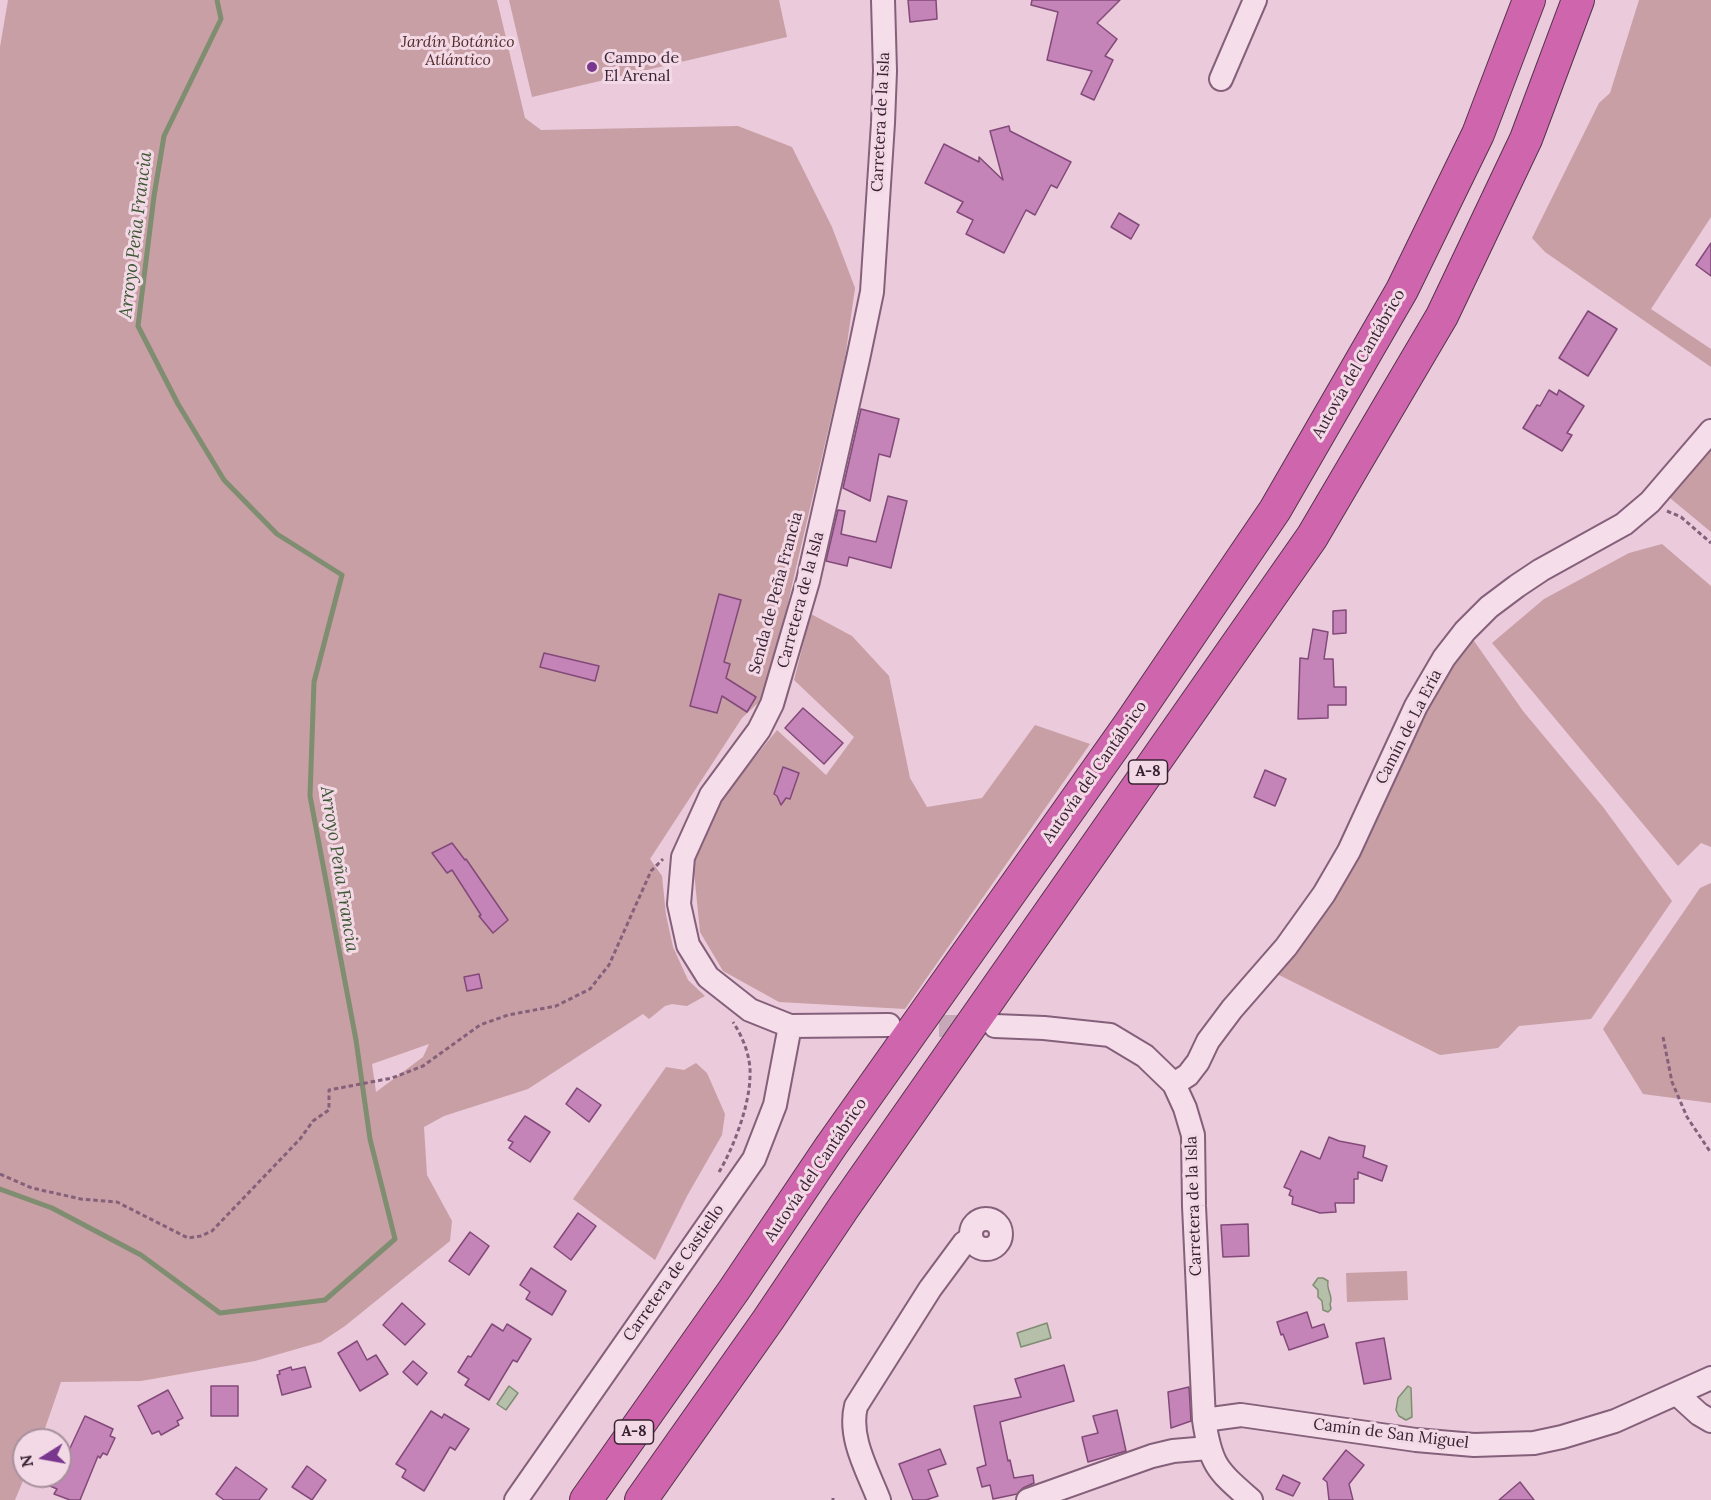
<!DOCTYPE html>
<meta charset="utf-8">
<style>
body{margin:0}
#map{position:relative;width:1711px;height:1500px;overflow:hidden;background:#eacadb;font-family:Lora,serif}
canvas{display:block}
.north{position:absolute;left:12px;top:1428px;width:60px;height:60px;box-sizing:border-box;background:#f3d9e6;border:2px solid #a8909e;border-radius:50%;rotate:259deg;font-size:16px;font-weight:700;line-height:24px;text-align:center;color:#382232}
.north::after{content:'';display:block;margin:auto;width:21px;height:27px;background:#79378e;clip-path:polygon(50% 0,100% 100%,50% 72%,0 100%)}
</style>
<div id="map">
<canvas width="1711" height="1500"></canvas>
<div class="north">N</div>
</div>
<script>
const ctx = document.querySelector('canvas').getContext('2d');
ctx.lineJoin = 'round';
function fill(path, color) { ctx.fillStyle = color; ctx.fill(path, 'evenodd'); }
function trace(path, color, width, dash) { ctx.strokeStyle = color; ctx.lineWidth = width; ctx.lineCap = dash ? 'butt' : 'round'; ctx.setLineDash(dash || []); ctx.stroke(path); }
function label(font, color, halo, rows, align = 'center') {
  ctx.font = font + ' Lora,serif'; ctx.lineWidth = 6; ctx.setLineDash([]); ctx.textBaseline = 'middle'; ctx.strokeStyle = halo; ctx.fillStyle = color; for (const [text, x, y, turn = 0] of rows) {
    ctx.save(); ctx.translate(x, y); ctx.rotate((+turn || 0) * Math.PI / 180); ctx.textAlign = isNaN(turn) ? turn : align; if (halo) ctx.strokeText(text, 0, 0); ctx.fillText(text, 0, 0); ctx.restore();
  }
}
fill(new Path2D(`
 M 8,0 L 497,0 L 525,118 L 541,130 L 738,126 L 792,147 L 832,227 L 855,288 L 845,358 L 778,645 L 759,702 L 742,718 L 650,859 L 662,876 L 666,915 L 673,947 L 688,980 L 705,996 L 687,1006 L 672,1004 L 665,1006 L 649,1019 L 643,1014 L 528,1089 L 444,1116 L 424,1127 L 427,1175 L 452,1221 L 450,1241 L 345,1326 L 321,1342 L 255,1361 L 141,1381 L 61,1382 L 41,1440 L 24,1440 L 25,1476 L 15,1500 L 0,1500 L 0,47 ZM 429,1044 L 423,1057 L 376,1092 L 372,1064 Z
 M 509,0 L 779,0 L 787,37 L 532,97 Z
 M 1639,0 L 1711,0 L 1711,217 L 1651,309 L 1711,349 L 1711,367 L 1545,252 L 1532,238 L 1599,103 L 1610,93 Z
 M 1711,450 L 1711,532 L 1670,498 Z
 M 1662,544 L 1711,586 L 1711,847 L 1701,843 L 1678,866 L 1492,643 L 1544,599 L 1629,553 Z
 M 811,614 L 852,636 L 889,676 L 910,778 L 927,807 L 982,798 L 1035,725 L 1090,744 L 905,1009 L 779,1002 L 723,971 L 700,932 L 693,862 L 719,802 L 777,730 L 826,775 L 854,737 L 794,680 Z
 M 1472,638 L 1523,711 L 1603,807 L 1672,901 L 1591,1019 L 1519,1026 L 1498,1048 L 1440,1055 L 1277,974 C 1354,888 1397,771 1446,667 Z
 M 1711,883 L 1711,1103 L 1643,1094 L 1603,1029 L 1700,888 Z
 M 696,1063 L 707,1073 L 725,1114 L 722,1135 L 687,1196 L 655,1260 L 573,1199 L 666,1067 L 684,1070 Z
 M 1407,1271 L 1408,1300 L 1347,1302 L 1346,1273 Z`), '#c89fa4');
const water = new Path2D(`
 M 1318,1278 L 1323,1278 L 1328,1281 C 1326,1291 1334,1296 1330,1304 L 1331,1309 L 1328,1312 L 1323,1310 L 1322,1301 L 1318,1297 L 1318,1290 L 1313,1285 Z
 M 1047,1323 L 1051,1338 L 1021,1347 L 1017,1333 Z
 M 509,1386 L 518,1393 L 506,1410 L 497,1404 Z
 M 1408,1386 L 1411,1388 L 1412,1417 L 1406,1420 L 1399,1416 L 1396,1410 L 1398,1398 Z`);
fill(water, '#b5bfaa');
trace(water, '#7f8d71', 1.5);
trace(new Path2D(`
 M 0,1189 L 52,1208 L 141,1255 L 220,1313 L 325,1300 L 395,1239 L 370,1139 L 356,1040 L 310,796 L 314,682 L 342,575 L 277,534 L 224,480 L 178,404 L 138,326 L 154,196 L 164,136 L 221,19 L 217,0`), '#7f8d71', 5);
const building = new Path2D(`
 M 908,0 L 936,0 L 937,19 L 910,22 Z
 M 1032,0 L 1120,0 L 1097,23 L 1117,39 L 1105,56 L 1113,60 L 1094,100 L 1081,94 L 1092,71 L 1047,60 L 1058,12 L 1031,5 Z
 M 1009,126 L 1010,131 L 1071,162 L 1057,188 L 1051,185 L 1035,215 L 1026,210 L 1004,253 L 966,234 L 973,220 L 957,212 L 963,202 L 925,183 L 944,144 L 979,162 L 979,157 L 1003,180 L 990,131 Z
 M 1119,213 L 1139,225 L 1131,239 L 1111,227 Z
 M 1711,243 L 1711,276 L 1696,265 Z
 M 1588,311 L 1617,329 L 1588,376 L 1559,358 Z
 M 1549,390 L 1557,395 L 1559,390 L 1584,406 L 1567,433 L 1572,435 L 1562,451 L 1523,428 L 1537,405 L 1540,406 Z
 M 861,409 L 899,419 L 890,457 L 879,454 L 870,501 L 843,488 Z
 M 888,496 L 907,501 L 891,568 L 849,557 L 847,566 L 826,561 L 838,510 L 845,511 L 841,534 L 876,542 Z
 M 719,594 L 741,600 L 724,662 L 730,664 L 726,678 L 756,697 L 747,712 L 722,696 L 717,713 L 690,706 Z
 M 1346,610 L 1346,633 L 1333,634 L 1333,611 Z
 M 1313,629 L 1328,632 L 1324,659 L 1333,659 L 1334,687 L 1346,687 L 1346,705 L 1328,705 L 1328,718 L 1298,719 L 1300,658 L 1308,659 Z
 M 544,653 L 599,666 L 595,681 L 540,667 Z
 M 803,708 L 843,743 L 824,764 L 785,728 Z
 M 783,767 L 799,773 L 790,799 L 786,798 L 781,805 L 777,796 L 774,794 Z
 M 1265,770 L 1286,779 L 1275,806 L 1254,797 Z
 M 452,843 L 465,860 L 466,859 L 508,920 L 493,933 L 479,916 L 481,915 L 452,870 L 447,873 L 432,853 Z
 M 479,974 L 482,988 L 467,991 L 464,977 Z
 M 577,1088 L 601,1105 L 589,1122 L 566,1104 Z
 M 525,1116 L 550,1132 L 530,1162 L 509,1148 L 513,1142 L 508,1140 Z
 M 1329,1137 L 1339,1141 L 1365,1146 L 1363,1157 L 1387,1166 L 1382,1181 L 1358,1172 L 1358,1179 L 1354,1179 L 1354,1203 L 1335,1203 L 1336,1212 L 1320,1213 L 1292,1204 L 1293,1197 L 1289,1195 L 1291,1190 L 1284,1187 L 1301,1151 L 1320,1159 Z
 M 578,1213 L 596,1226 L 571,1260 L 554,1247 Z
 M 1248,1224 L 1249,1256 L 1223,1257 L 1221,1225 Z
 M 470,1232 L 489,1246 L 469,1275 L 449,1261 Z
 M 531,1268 L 566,1291 L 552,1315 L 526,1299 L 530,1292 L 520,1285 Z
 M 402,1303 L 425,1324 L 405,1345 L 383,1325 Z
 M 1307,1312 L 1312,1328 L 1324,1324 L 1328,1337 L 1289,1350 L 1283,1334 L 1281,1335 L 1277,1322 Z
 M 492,1324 L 503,1331 L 507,1324 L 531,1339 L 517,1362 L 513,1360 L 489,1400 L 465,1385 L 469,1379 L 458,1372 L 468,1356 L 471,1357 Z
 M 1384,1338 L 1391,1379 L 1364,1384 L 1356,1343 Z
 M 357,1341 L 367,1360 L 376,1355 L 388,1374 L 360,1391 L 338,1353 Z
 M 413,1361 L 427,1373 L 417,1385 L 403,1372 Z
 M 1064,1365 L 1074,1401 L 1000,1422 L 1008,1461 L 1010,1460 L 1014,1478 L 1033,1475 L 1034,1483 L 1023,1488 L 1017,1494 L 993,1499 L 990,1485 L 982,1487 L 977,1468 L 986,1465 L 974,1406 L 1021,1397 L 1015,1379 Z
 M 291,1367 L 292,1370 L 305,1367 L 311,1387 L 282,1395 L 277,1375 L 280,1374 L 279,1371 Z
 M 211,1386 L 238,1386 L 238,1416 L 211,1416 Z
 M 1189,1387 L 1191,1421 L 1171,1428 L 1168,1392 Z
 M 168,1390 L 183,1418 L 177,1421 L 179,1425 L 161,1435 L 159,1431 L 152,1434 L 138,1406 Z
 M 1117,1410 L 1126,1451 L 1088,1462 L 1082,1437 L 1098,1433 L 1093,1416 Z
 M 431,1411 L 442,1418 L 444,1414 L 469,1429 L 455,1450 L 450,1447 L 424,1491 L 402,1477 L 406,1470 L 396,1464 Z
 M 85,1416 L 113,1429 L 110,1436 L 115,1438 L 107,1455 L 103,1453 L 100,1458 L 98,1456 L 80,1500 L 70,1500 L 54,1494 L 57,1489 L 27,1476 L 60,1476 L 60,1459 L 64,1461 Z
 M 940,1449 L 946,1464 L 928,1470 L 938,1496 L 926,1500 L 913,1500 L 899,1464 Z
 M 1346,1450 L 1364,1465 L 1349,1484 L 1353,1500 L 1329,1500 L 1327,1482 L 1323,1479 Z
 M 307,1466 L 326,1480 L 312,1500 L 292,1487 Z
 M 236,1467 L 267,1489 L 259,1500 L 224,1500 L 216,1494 Z
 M 1283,1475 L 1300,1483 L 1293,1496 L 1276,1489 Z
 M 1520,1482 L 1534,1500 L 1499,1500 Z`);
fill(building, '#c484b8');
trace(building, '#824979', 1.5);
trace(new Path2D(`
 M 906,1026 L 981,1026`), '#c6a8b9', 22, [22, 11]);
const minor = new Path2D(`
 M 883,0 L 885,71 L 883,123 L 872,292 L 858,359 L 808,581 L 772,704 L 759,730 L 711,795 L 683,857 L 679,904 L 688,945 L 708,977 L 750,1010 L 790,1026 L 889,1025
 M 1221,79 L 1255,0
 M 995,1026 L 1044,1028 L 1110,1035 L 1145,1056 L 1174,1084 L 1185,1108 L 1193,1135 L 1194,1206 L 1204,1420 C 1211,1466 1217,1470 1251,1500
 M 1174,1084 L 1188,1075 L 1198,1062 L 1208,1041 L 1232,1009 L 1286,947 L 1324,894 L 1349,851 L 1416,706 L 1444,658 L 1465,631 L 1489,607 L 1517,586 L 1541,570 L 1624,524 L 1650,502 L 1711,431
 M971 1234a15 15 0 1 1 30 0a15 15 0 1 1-30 0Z
 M 1677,1394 L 1699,1414 L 1711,1421
 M 1204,1420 L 1241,1415 L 1416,1440 L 1474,1445 L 1534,1443 L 1562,1437 L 1615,1421 L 1711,1378
 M 516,1500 L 754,1159 L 775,1105 L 790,1026
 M 879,1500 C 868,1471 848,1438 856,1406 L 930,1289 L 964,1243 L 971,1238
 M 1028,1500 L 1152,1456 L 1173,1451 L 1208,1448`);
const highway = new Path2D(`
 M 586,1500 L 734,1290 L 831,1146 L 1129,725 L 1275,510 L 1402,290 L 1478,134 L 1529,0
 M 641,1500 L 768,1320 L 844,1207 L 1312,537 L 1442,316 L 1526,139 L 1578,0`);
trace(minor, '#85607a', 26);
trace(highway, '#54344c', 34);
trace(new Path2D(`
 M 1667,511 L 1681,517 L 1711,543
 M 1663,1037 L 1672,1082 L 1687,1117 L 1711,1153
 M 719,1172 C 734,1147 750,1104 750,1075 C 751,1058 743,1037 733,1022
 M 0,1174 L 32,1188 L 81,1199 L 117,1202 L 188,1238 L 201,1236 L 212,1231 L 300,1139 L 313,1121 L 329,1110 L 329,1090 L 392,1078 L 423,1066 L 480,1025 L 508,1015 L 556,1006 L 590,989 L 609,965 L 651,871 L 663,859
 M 833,1498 L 833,1500`), '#85607a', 3, [4.5, 3]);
trace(minor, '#f6ddea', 22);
trace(highway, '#cf65ac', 32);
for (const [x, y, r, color] of [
 [592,67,6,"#79378e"]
]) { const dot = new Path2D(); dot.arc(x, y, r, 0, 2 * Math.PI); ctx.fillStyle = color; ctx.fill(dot); trace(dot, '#f3d9e6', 2); }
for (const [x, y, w] of [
 [1148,772,39],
 [634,1432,39]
]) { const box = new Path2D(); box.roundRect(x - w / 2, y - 12, w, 24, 4.5); ctx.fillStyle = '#f3d9e6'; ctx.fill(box); trace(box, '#382232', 1.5); }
label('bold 15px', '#382232', null, [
 ["A-8",1148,772],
 ["A-8",634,1432]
]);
label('italic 16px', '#522c2b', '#f3d9e6', [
 ["Jardín Botánico",458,42],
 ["Atlántico",458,60]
]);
label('16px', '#382232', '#f3d9e6', [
 ["Campo de",604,58],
 ["El Arenal",604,76]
], 'left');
label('16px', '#382232', '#f3d9e6', [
 ["Carretera de la Isla",881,122,-87],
 ["Autovía del Cantábrico",1359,364,-60],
 ["Senda de Peña Francia",776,593,-75],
 ["Carretera de la Isla",801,600,-75],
 ["Camín de La Ería",1409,727,-63],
 ["Autovía del Cantábrico",1095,772,-55],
 ["Autovía del Cantábrico",816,1170,-56],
 ["Carretera de la Isla",1194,1206,-92],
 ["Carretera de Castiello",674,1273,-55],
 ["Camín de San Miguel",1391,1434,7]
]);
label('italic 18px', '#3d5633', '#f3d9e6', [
 ["Arroyo Peña Francia",136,235,-83],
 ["Arroyo Peña Francia",339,869,81]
]);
</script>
